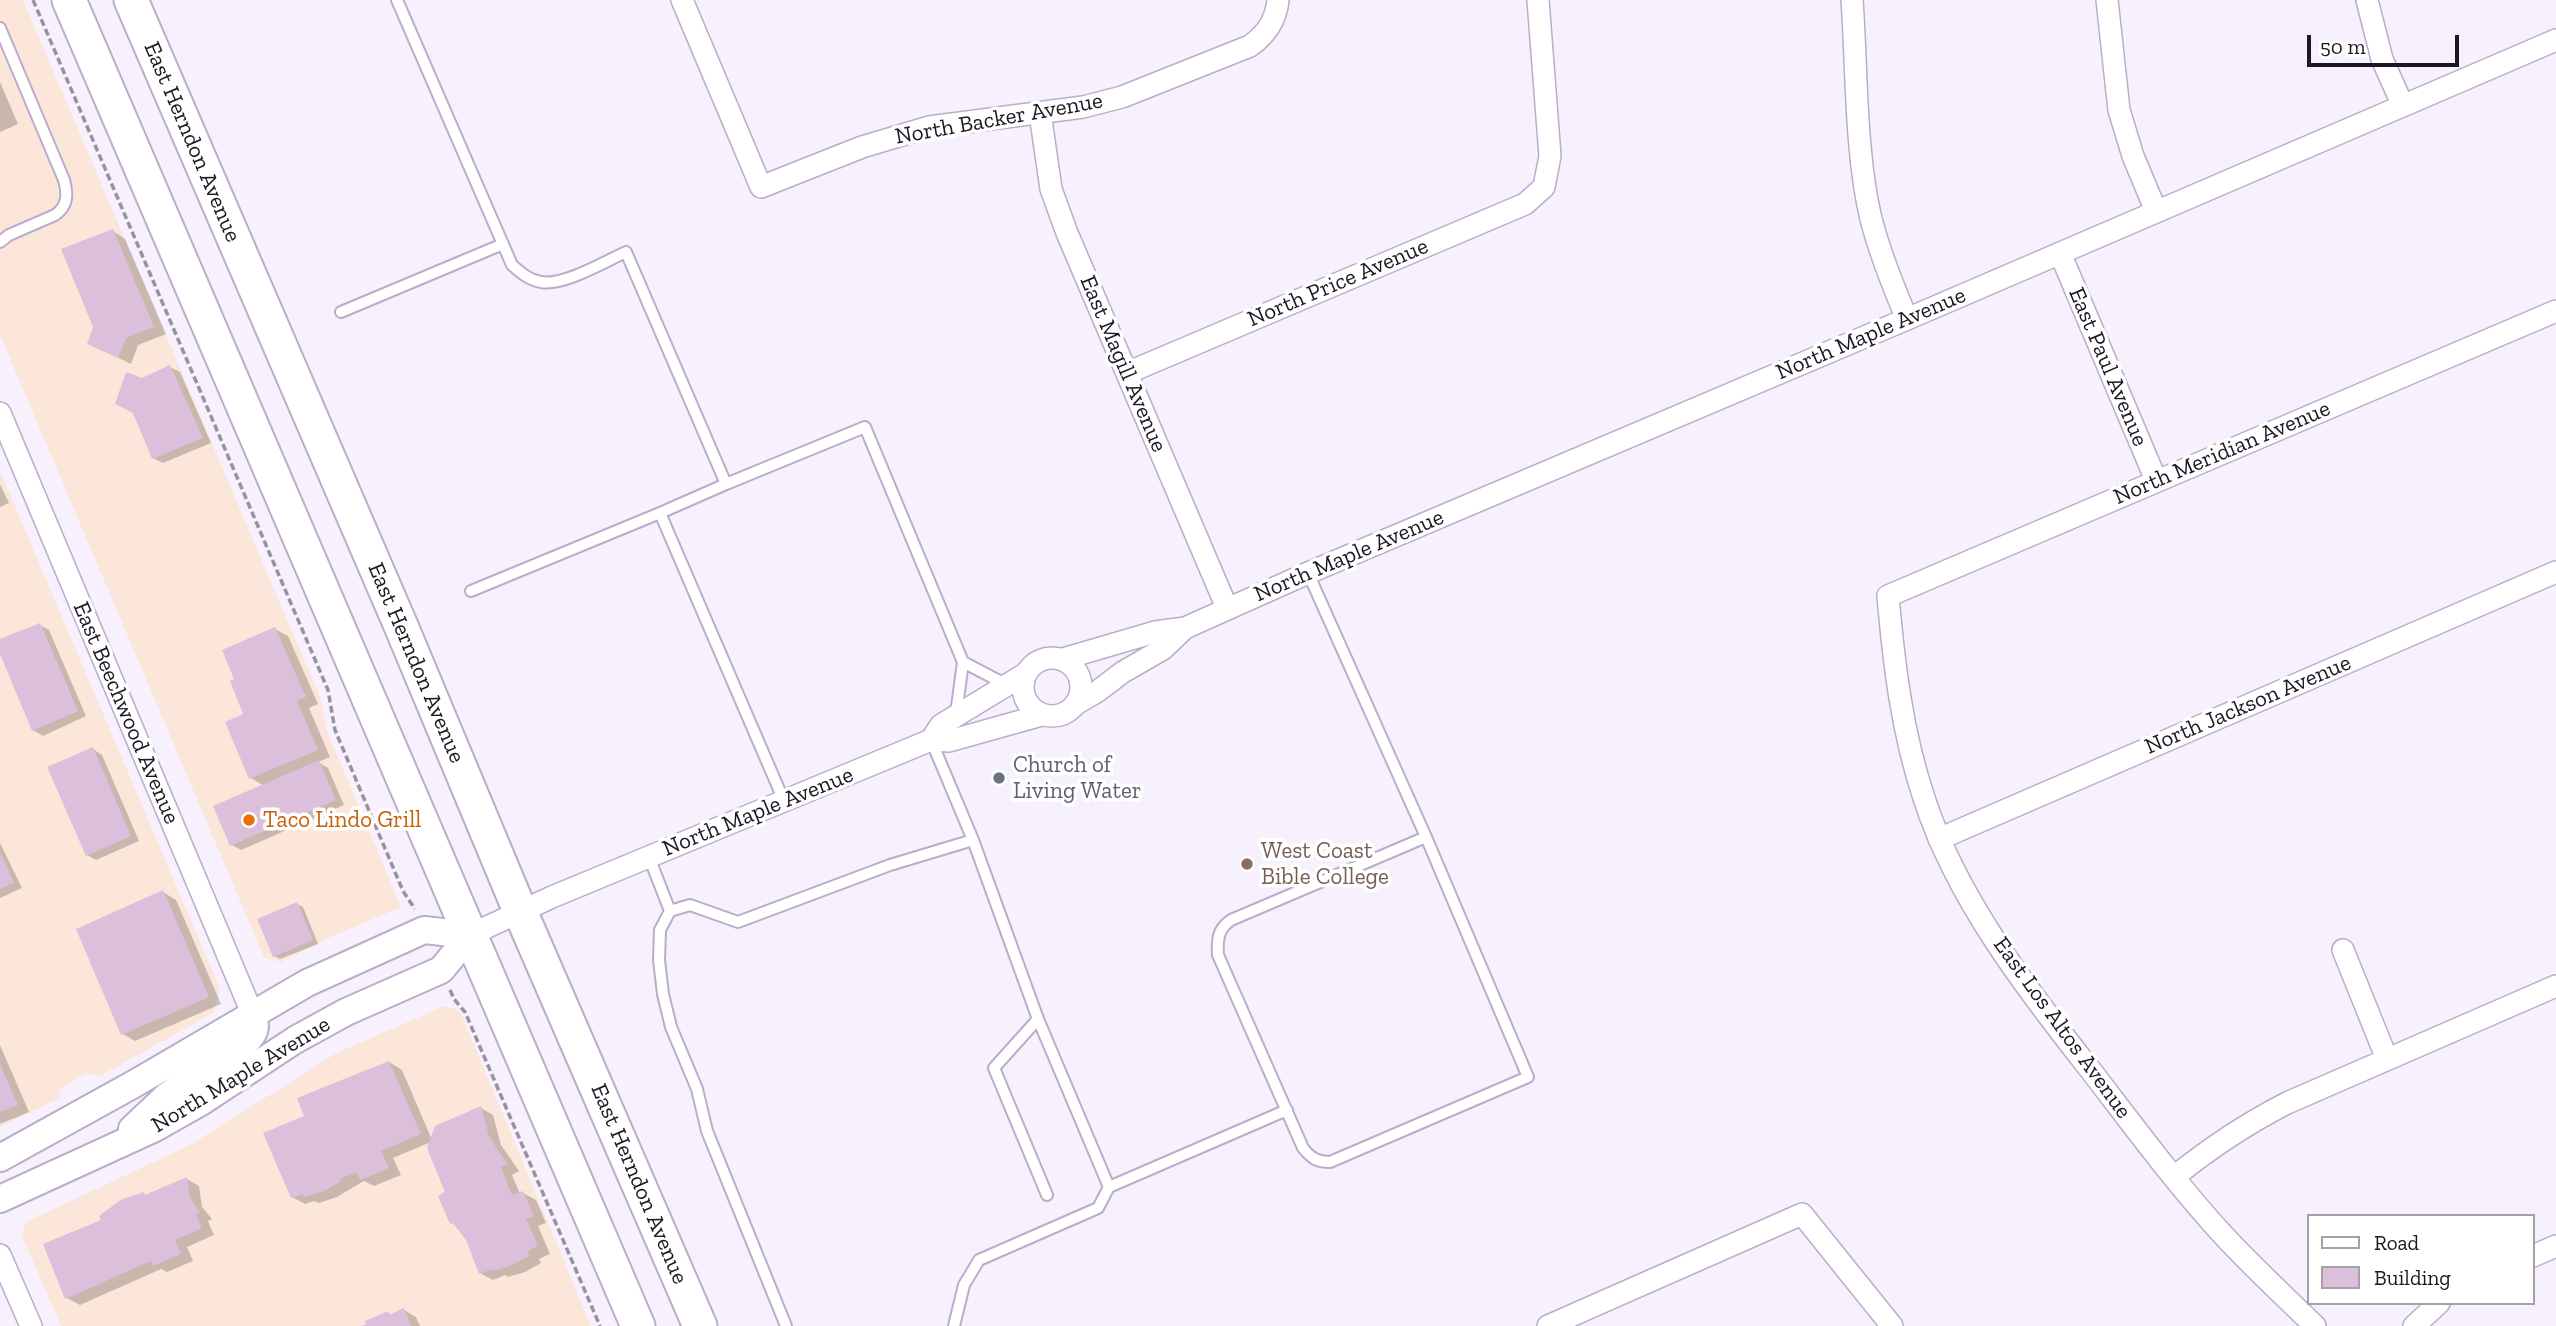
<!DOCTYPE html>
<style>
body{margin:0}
#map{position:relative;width:2556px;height:1326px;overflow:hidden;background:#f7f1fe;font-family:"Zilla Slab",serif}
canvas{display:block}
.legend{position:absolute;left:2307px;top:1214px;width:228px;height:91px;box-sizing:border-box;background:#fff;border:2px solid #a5a2a7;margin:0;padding:9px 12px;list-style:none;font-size:21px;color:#1d1723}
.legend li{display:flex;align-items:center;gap:14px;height:35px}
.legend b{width:35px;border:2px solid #a5a2a7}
.scale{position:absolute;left:2307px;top:35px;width:152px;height:32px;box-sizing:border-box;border:4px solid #1d1723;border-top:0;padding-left:9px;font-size:21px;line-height:24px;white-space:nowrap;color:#1d1723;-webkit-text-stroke:5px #fff;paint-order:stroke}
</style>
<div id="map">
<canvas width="2556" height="1326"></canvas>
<ul class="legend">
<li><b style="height:9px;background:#fff"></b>Road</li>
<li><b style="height:19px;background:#dcc0db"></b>Building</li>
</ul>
<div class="scale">50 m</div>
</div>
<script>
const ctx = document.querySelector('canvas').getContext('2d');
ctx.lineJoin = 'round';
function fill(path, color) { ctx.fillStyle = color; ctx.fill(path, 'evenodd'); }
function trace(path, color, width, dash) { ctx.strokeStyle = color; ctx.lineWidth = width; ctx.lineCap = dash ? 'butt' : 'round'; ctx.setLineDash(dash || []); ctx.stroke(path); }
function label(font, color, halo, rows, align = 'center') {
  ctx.font = font + ' "Zilla Slab",serif'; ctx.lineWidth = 7; ctx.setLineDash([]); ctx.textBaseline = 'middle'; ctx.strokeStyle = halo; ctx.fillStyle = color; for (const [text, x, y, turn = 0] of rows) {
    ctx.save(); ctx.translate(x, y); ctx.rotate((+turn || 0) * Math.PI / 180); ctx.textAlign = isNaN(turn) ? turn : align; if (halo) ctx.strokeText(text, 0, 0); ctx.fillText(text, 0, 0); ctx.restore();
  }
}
fill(new Path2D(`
 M 0,0 L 23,0 L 320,697 L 327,731 L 401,907 L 326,939 L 281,962 L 264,957 L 0,335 Z
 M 0,471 L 220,989 L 213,1013 L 100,1076 L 87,1073 L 61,1088 L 59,1098 L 0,1127 Z
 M 444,1006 L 460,1011 L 591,1326 L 61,1326 L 22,1236 L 26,1222 L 190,1145 L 335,1054 Z`), '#fce5d9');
fill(new Path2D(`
 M 0,82 L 18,124 L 0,132 Z
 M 113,231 L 125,239 L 166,334 L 138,345 L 131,364 L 89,343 L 95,327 Z
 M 170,367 L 180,372 L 211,443 L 163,463 L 153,458 L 142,380 Z
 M 0,484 L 9,503 L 0,507 Z
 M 40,625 L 49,630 L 86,716 L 43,736 L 33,730 L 0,650 L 0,641 Z
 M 275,629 L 288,636 L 318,704 L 309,708 L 330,757 L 318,762 L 328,768 L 344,805 L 241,850 L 232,845 L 264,786 L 251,778 L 245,715 Z
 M 93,749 L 102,755 L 139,841 L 96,860 L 87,855 Z
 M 0,843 L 22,888 L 0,898 Z
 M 163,892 L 176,900 L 221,1004 L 135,1041 L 123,1034 Z
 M 297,904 L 303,907 L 318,944 L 280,959 L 274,956 Z
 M 0,1045 L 29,1112 L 0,1124 Z
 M 389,1062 L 402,1070 L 432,1140 L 481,1108 L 493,1115 L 501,1145 L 519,1171 L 512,1175 L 520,1194 L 523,1193 L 536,1200 L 546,1223 L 538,1226 L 550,1254 L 539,1259 L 541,1263 L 525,1272 L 508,1277 L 505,1275 L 493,1280 L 480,1273 L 467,1240 L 458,1226 L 452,1223 L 447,1193 L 431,1142 L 393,1158 L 401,1175 L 374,1186 L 364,1181 L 337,1197 L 319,1203 L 314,1201 L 305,1204 L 292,1197 L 307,1116 Z
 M 187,1179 L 199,1186 L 202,1207 L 212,1219 L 208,1221 L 214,1235 L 187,1247 L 193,1261 L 167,1272 L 161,1269 L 80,1305 L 67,1298 L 103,1221 L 144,1194 L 147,1196 Z
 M 404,1310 L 416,1317 L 420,1326 L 365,1326 L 388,1313 L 392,1316 Z`), '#0003');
fill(new Path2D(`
 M 113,229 L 154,327 L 126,338 L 118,358 L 87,344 L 93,327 L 61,249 Z
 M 170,365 L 203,438 L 152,459 L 133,413 L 115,404 L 126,372 L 142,378 Z
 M 40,623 L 78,711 L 32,731 L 0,654 L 0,639 Z
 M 275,627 L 306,697 L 297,701 L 318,750 L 249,779 L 225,722 L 243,714 L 230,681 L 234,679 L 222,650 Z
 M 93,747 L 131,836 L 86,856 L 47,767 Z
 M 319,760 L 336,800 L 230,846 L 213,806 Z
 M 0,852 L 14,883 L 0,889 Z
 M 163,890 L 209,997 L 121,1035 L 76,929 Z
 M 297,902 L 313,940 L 273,957 L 257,919 Z
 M 389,1061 L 421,1134 L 381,1151 L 389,1168 L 360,1180 L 356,1172 L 340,1179 L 341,1181 L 324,1191 L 304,1197 L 303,1194 L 291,1198 L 263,1133 L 304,1116 L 297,1098 Z
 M 0,1064 L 18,1105 L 0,1112 Z
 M 481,1106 L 489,1136 L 507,1164 L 501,1167 L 512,1195 L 523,1191 L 534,1216 L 526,1219 L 538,1246 L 528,1251 L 529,1256 L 512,1265 L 493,1271 L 492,1269 L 479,1274 L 466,1240 L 453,1223 L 450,1224 L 438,1196 L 445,1192 L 427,1148 L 435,1126 Z
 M 187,1177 L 190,1198 L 200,1212 L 196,1214 L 202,1228 L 175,1240 L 181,1254 L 153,1266 L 151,1261 L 65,1299 L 43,1244 L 101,1220 L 99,1216 L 122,1199 L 144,1192 L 145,1195 Z
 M 404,1308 L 411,1326 L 361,1326 L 366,1324 L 365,1321 L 388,1311 L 389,1315 Z`), '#dcc0db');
const service = new Path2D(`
 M 397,0 L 512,265 C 521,273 529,280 541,282 C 564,286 604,262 626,252 L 726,484 L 865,427 L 963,662
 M 0,28 L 64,180 C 68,194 68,206 55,215 L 9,235 L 0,242
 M 341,312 L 503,244
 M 660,513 L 726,484
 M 1308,573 L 1426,837 L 1528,1077 L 1330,1162 C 1317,1162 1311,1158 1303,1148 L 1218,955 C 1217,939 1218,929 1231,920 L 1426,837
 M 471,591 L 660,513 L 784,801
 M 956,714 L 963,662 L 1007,685
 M 931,740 L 973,840 L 1038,1019 L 1109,1187
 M 649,857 L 670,911 L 660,930 L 659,960 L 663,994 L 671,1027 L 697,1089 L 707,1131 L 786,1326
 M 670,911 L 690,905 L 738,922 L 890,865 L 973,840
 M 1038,1019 L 994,1068 L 1047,1195
 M 954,1326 L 964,1285 L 979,1260 L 1098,1208 L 1109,1187 L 1287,1110`);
const minor = new Path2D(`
 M 682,0 L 761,187 L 862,147 L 929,127 L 1083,107 L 1122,97 L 1250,46 C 1267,34 1276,20 1278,0
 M 1852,0 C 1857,69 1855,152 1871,219 C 1880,254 1893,286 1907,319
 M 2107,0 L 2119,110 L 2133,156 L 2156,211
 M 2367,0 L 2382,59 L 2403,106
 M 1040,113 L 1051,189 L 1067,233 L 1227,608
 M 2060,253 L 2156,480
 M 1127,373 L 1525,204 L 1544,187 L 1550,156 L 1538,0
 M 0,413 L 252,1013
 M1023 687a29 29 0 1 1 58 0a29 29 0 1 1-58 0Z
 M 1063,659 L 1155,632 L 1185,628 L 1308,573 L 1907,319 L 2556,40
 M 1076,704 L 1098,691 L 1123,672 L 1163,649 L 1185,628
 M 931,740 L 941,725 L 1025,674
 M 1939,839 L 2556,572
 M 470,935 L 552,897 L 931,740 L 949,741 L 1042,715
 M 2343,950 L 2387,1059
 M 2174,1177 C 2210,1148 2246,1124 2287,1103 L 2556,986
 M 0,1255 L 31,1326
 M 2533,1256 L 2556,1246
 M 1548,1326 L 1802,1214 L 1892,1326
 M 2315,1326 C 2285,1297 2254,1268 2225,1237 C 2177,1185 2135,1128 2092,1072 C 2028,991 1956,898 1924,798 C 1902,732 1894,665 1888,596 L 2556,311
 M 2414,1326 L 2439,1303`);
const tertiary = new Path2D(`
 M 132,1129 L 167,1096 L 248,1040 C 257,1030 256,1025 252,1013
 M 0,1158 L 134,1084 L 307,983 L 424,930 L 470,935
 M 0,1199 L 155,1128 L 201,1102 L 295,1040 L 346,1012 L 441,970 L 470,935`);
const primary = new Path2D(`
 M 69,0 L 638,1326
 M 131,0 L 401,626 L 520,911 L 700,1326`);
trace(service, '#bcaccc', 14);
trace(minor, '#bcaccc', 24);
trace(tertiary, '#bcaccc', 30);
trace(primary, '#bcaccc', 37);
trace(new Path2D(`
 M 33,0 L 328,690 L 335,730 L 403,891 L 415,909
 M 450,990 L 454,999 L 465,1012 L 600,1326`), '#98929e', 3.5, [7, 3.5]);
trace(service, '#fff', 10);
trace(minor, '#fff', 21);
trace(tertiary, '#fff', 26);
trace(primary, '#fff', 33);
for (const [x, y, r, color] of [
 [999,778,7,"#6b7280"],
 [249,820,7,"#e8710a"],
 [1247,864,7,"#8d6e63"]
]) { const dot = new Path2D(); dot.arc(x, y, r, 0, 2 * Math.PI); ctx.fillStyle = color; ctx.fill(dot); trace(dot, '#fff', 2.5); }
label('23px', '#1d1723', '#fff', [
 ["North Backer Avenue",999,119,-10],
 ["East Herndon Avenue",192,142,67],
 ["North Price Avenue",1338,283,-23],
 ["North Maple Avenue",1871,334,-23],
 ["East Magill Avenue",1123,364,67],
 ["East Paul Avenue",2108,367,67],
 ["North Meridian Avenue",2222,453,-23],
 ["North Maple Avenue",1349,556,-23],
 ["East Herndon Avenue",416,663,67],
 ["North Jackson Avenue",2248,705,-23],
 ["East Beechwood Avenue",126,713,67],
 ["North Maple Avenue",758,812,-22],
 ["East Los Altos Avenue",2062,1028,54],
 ["North Maple Avenue",241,1075,-31],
 ["East Herndon Avenue",639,1184,67]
]);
label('23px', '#5b616d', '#fff', [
 ["Church of",1013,765],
 ["Living Water",1013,791]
], 'left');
label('23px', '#c56008', '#fff', [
 ["Taco Lindo Grill",263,820]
], 'left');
label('23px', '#785e54', '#fff', [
 ["West Coast",1261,851],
 ["Bible College",1261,877]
], 'left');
</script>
